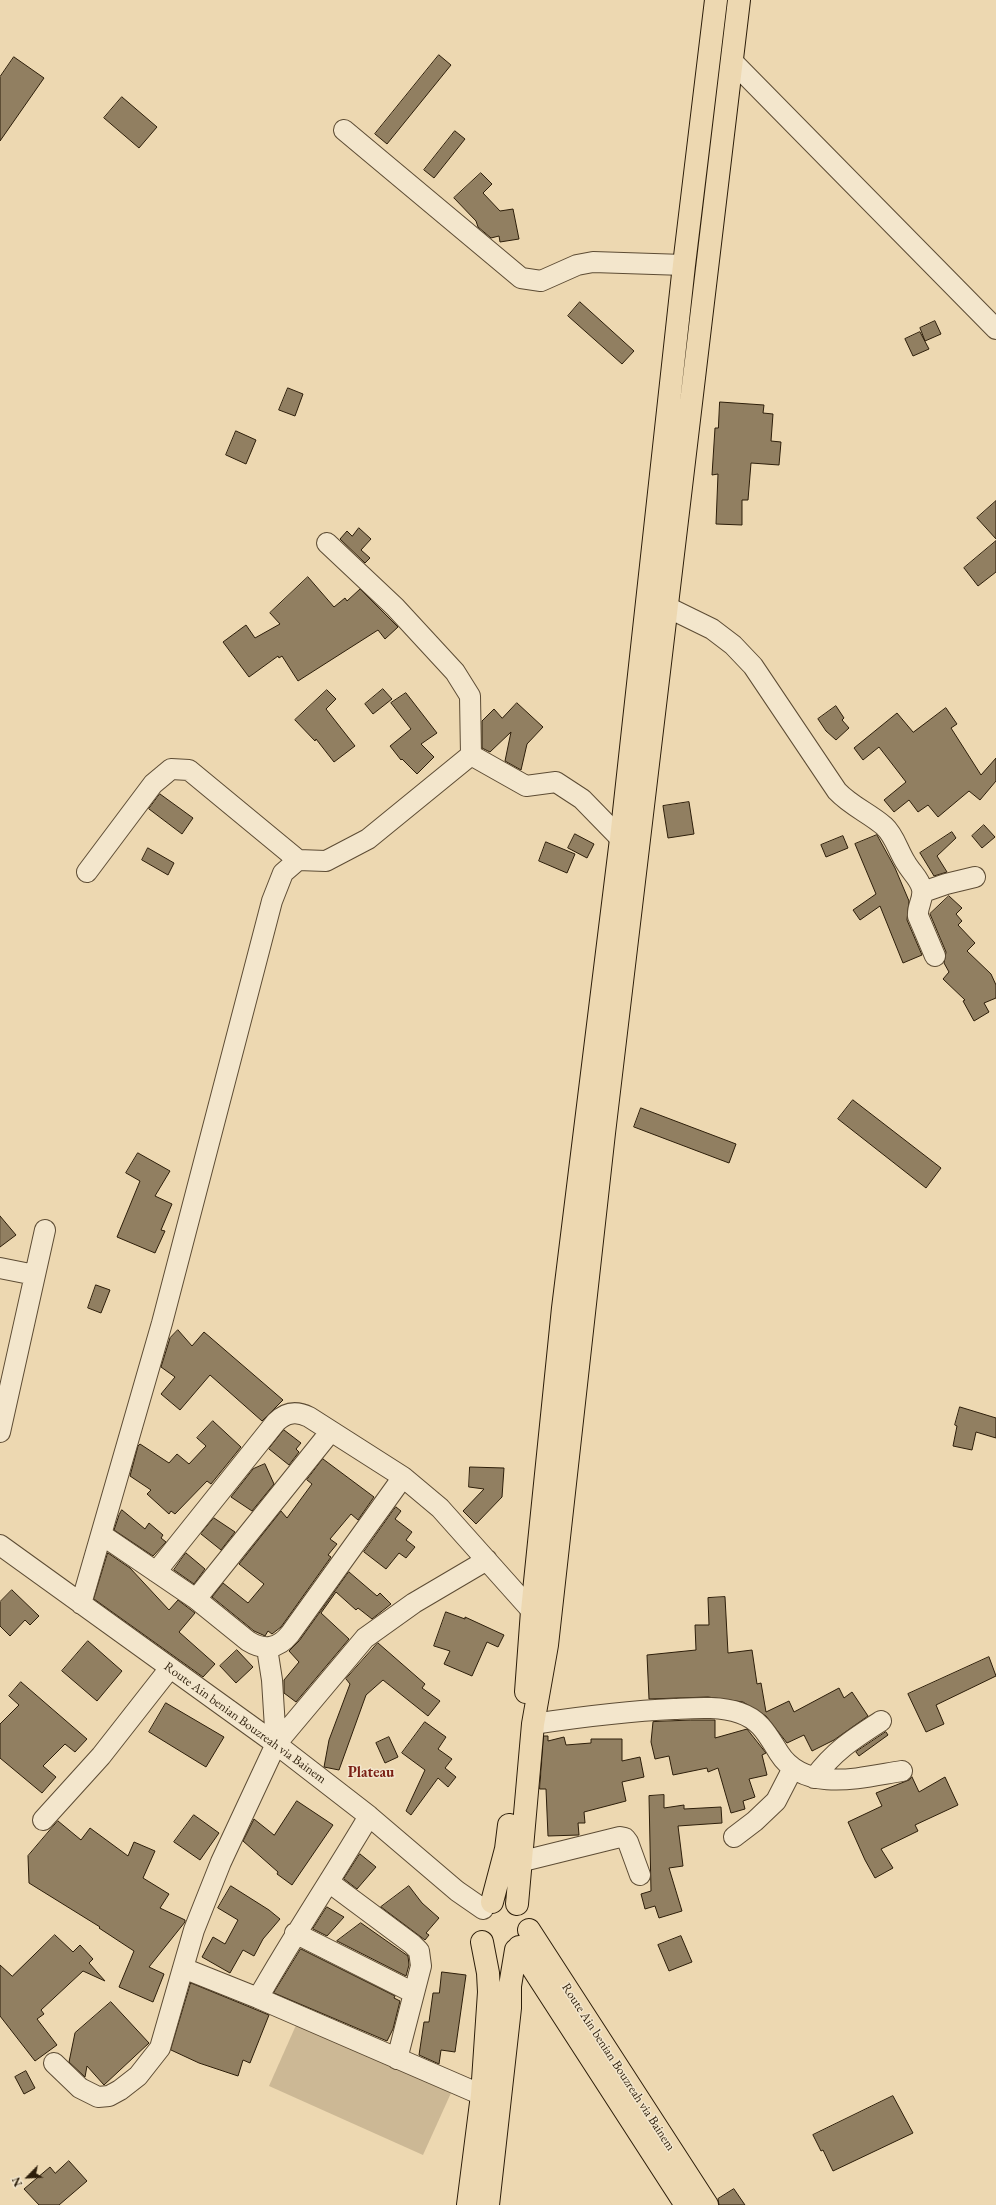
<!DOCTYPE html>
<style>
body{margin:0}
#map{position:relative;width:996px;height:2205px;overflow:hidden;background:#edd8b1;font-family:"EB Garamond",serif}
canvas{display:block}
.north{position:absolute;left:8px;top:2157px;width:40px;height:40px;-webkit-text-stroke:3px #f3e6cc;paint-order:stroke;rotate:246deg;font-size:11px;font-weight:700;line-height:16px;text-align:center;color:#2d1e0a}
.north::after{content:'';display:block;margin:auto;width:14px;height:18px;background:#2d1e0a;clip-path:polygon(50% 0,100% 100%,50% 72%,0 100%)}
</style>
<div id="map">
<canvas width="996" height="2205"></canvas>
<div class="north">N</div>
</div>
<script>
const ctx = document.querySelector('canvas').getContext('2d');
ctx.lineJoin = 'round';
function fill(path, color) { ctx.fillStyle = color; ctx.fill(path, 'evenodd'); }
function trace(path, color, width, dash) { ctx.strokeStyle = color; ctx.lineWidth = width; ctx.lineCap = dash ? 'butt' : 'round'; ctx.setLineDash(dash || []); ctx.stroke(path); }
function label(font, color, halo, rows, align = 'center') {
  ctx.font = font + ' "EB Garamond",serif'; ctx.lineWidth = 3; ctx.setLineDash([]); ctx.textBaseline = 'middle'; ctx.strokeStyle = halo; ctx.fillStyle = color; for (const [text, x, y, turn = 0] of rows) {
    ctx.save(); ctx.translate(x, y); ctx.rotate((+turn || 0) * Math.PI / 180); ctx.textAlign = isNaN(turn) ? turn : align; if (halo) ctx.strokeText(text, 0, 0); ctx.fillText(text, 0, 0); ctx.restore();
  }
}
fill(new Path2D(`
 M 297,2023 L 451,2093 L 423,2155 L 269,2086 Z`), '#ccb895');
const building = new Path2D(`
 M 439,55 L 451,65 L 387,144 L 375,134 Z
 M 14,57 L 44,78 L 0,141 L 0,77 Z
 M 122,97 L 157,127 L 139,148 L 104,118 Z
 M 455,131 L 465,139 L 434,178 L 424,170 Z
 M 481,173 L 492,184 L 483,193 L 500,211 L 513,209 L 519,239 L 500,242 L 499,236 L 491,238 L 478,227 L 476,221 L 454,198 Z
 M 580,302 L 634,351 L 622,364 L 568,316 Z
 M 935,321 L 941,334 L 925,341 L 920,328 Z
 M 920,332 L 929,349 L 913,356 L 905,339 Z
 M 288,388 L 303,394 L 295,416 L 279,410 Z
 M 720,402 L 764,405 L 763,413 L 773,414 L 771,441 L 781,442 L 779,465 L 751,463 L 748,500 L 742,500 L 742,525 L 716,524 L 718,474 L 712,475 L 715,428 L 718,428 Z
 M 236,431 L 256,440 L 246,464 L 226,455 Z
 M 996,501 L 996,539 L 977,518 Z
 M 359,528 L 371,539 L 361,550 L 370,558 L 365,563 L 340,539 L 347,531 L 352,536 Z
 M 996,541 L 996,572 L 978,586 L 964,568 Z
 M 308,577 L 334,607 L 345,598 L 347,601 L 360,589 L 398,627 L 385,639 L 378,630 L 298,681 L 282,656 L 279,658 L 278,656 L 249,677 L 223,642 L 246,625 L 255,638 L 280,624 L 270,613 Z
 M 383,689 L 392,699 L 373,714 L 365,704 Z
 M 327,690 L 336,699 L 326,709 L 355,746 L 334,762 L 316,739 L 315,741 L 295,720 Z
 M 406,693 L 437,733 L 421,744 L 434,757 L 417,774 L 402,759 L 401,760 L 390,746 L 411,729 L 391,703 Z
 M 517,703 L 543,727 L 527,744 L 521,770 L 505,761 L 511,732 L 490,752 L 482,748 L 482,721 L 494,709 L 502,718 Z
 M 836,706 L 844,718 L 842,720 L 849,728 L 836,740 L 826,731 L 818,719 Z
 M 946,708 L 957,724 L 951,728 L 981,775 L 996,758 L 996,781 L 980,800 L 969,791 L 938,817 L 928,805 L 918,812 L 909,800 L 894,812 L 884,800 L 906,782 L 879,747 L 863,760 L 854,748 L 897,713 L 913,732 Z
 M 160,794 L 193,818 L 182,834 L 149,809 Z
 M 689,802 L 694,834 L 668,838 L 663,806 Z
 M 984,825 L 995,837 L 982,848 L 972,836 Z
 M 952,832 L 956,838 L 937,856 L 947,872 L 934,876 L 920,853 Z
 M 575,834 L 594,844 L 587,858 L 568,848 Z
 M 877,835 L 895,868 L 909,901 L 907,920 L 922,955 L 903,963 L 880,906 L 860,920 L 853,910 L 876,894 L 855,844 Z
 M 843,836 L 848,848 L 826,857 L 821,845 Z
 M 546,842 L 575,854 L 567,873 L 539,861 Z
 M 148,848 L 174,863 L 168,875 L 142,860 Z
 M 949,896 L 962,908 L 956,914 L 962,921 L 958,925 L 975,943 L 967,951 L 991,974 L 996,985 L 996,998 L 984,1003 L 989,1012 L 974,1021 L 963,1001 L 965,1000 L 943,979 L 949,972 L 944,963 L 946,952 L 930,914 Z
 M 853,1100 L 941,1168 L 926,1188 L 838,1119 Z
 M 641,1108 L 736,1144 L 729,1163 L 634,1127 Z
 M 138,1153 L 170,1171 L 155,1196 L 172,1204 L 161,1230 L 165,1231 L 155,1253 L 117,1237 L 140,1181 L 126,1173 Z
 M 0,1216 L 16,1235 L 0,1247 Z
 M 96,1285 L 110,1290 L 101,1313 L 88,1308 Z
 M 178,1330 L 192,1346 L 204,1332 L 283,1400 L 262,1421 L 210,1375 L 180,1410 L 161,1394 L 175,1377 L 161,1367 L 170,1338 Z
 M 960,1407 L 996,1418 L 996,1438 L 976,1432 L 972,1450 L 953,1446 L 957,1426 L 955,1425 Z
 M 213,1421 L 241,1447 L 211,1484 L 207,1481 L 175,1514 L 171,1511 L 169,1514 L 147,1494 L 151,1490 L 130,1476 L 138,1446 L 140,1444 L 169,1463 L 177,1454 L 189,1464 L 206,1446 L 197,1438 Z
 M 284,1430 L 301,1443 L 296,1449 L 299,1452 L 289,1465 L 269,1449 Z
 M 323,1459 L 374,1497 L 358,1520 L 351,1514 L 330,1539 L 337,1544 L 328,1555 L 331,1557 L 281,1627 L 272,1634 L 268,1631 L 265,1636 L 263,1635 L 254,1631 L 212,1597 L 223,1583 L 248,1603 L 264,1584 L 239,1564 L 281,1511 L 287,1518 L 312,1484 L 307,1480 Z
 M 265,1464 L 274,1484 L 252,1511 L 231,1497 L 253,1469 Z
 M 470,1467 L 504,1468 L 502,1497 L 476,1524 L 463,1511 L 484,1489 L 469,1487 Z
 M 396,1507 L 401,1511 L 395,1519 L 412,1532 L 406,1540 L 415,1547 L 406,1558 L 399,1553 L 386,1569 L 364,1552 Z
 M 122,1510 L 145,1529 L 149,1523 L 163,1535 L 161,1538 L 166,1542 L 153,1556 L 114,1530 L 119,1515 Z
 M 214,1518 L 235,1532 L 221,1550 L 201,1534 Z
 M 108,1553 L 130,1568 L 169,1610 L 178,1600 L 195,1613 L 179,1632 L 215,1664 L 203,1677 L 94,1599 Z
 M 186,1553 L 205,1569 L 194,1584 L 174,1570 Z
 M 349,1572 L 377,1596 L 380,1593 L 391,1604 L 372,1619 L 358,1608 L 356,1610 L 336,1592 L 321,1613 L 349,1639 L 296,1702 L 284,1693 L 284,1680 L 299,1662 L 289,1651 L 299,1641 Z
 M 12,1590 L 39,1616 L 30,1625 L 25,1620 L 10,1636 L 0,1626 L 0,1602 Z
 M 725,1597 L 728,1653 L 752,1650 L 757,1684 L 761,1683 L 766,1712 L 789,1701 L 794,1712 L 839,1688 L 844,1698 L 852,1692 L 868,1716 L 834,1740 L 812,1751 L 804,1735 L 787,1743 L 766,1716 L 743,1702 L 708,1697 L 649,1699 L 647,1655 L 696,1650 L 695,1625 L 709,1625 L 708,1598 Z
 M 446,1612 L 465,1619 L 465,1617 L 504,1635 L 498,1647 L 487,1642 L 472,1676 L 444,1664 L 450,1651 L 434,1646 Z
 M 88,1641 L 122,1671 L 97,1701 L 62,1671 Z
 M 378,1643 L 425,1684 L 422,1688 L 440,1701 L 428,1716 L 383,1680 L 366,1695 L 339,1770 L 324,1767 L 329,1740 L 350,1684 L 346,1679 Z
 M 237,1650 L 253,1667 L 236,1683 L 220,1666 Z
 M 989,1657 L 996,1676 L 936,1705 L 944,1724 L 926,1732 L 908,1694 Z
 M 21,1682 L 87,1739 L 75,1752 L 65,1744 L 43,1766 L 56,1777 L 42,1793 L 0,1758 L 0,1724 L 19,1705 L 9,1696 Z
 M 166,1703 L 224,1737 L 206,1767 L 149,1732 Z
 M 691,1720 L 715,1720 L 715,1738 L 747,1729 L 766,1753 L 762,1755 L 767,1775 L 749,1779 L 755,1797 L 743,1801 L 745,1809 L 731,1813 L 718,1768 L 708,1772 L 707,1768 L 673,1775 L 669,1756 L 655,1759 L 651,1742 L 653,1722 Z
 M 425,1722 L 446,1737 L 438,1749 L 452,1759 L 445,1768 L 456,1777 L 448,1787 L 438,1778 L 411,1815 L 406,1811 L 425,1770 L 402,1753 Z
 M 886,1732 L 888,1735 L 859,1756 L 856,1752 Z
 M 544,1736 L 548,1736 L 548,1741 L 564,1737 L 566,1745 L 591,1743 L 591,1739 L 622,1739 L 622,1761 L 640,1757 L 644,1777 L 622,1782 L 626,1801 L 584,1812 L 585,1823 L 578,1823 L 579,1835 L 548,1836 L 546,1789 L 540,1789 Z
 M 389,1737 L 398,1757 L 385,1763 L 376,1743 Z
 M 912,1777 L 919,1792 L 945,1777 L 958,1805 L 915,1825 L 918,1831 L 881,1849 L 893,1868 L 875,1878 L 865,1860 L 848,1822 L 882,1806 L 876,1793 L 909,1780 Z
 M 664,1795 L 664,1808 L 684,1805 L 684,1809 L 721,1807 L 722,1823 L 678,1826 L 683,1866 L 669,1868 L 682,1911 L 659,1918 L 655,1906 L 645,1909 L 641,1894 L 651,1891 L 649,1796 Z
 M 297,1801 L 333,1825 L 292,1885 L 277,1874 L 278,1872 L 243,1841 L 254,1819 L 274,1835 Z
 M 194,1815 L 219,1833 L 200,1860 L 174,1842 Z
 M 58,1821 L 81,1840 L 90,1828 L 128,1856 L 134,1842 L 155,1851 L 143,1878 L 169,1894 L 160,1908 L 185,1920 L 185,1922 L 149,1967 L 164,1974 L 153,2002 L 119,1987 L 134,1951 L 99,1928 L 100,1927 L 29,1883 L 28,1856 Z
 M 360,1854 L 376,1867 L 357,1889 L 344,1879 Z
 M 231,1886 L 269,1910 L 280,1919 L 263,1939 L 254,1956 L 243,1950 L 230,1973 L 202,1957 L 213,1937 L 225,1944 L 238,1920 L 218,1908 Z
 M 409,1886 L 422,1903 L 439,1918 L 426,1933 L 429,1935 L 425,1940 L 381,1907 Z
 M 327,1907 L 344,1917 L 327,1936 L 313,1929 Z
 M 361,1923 L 408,1956 L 409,1965 L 406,1976 L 337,1941 Z
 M 55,1935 L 73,1952 L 80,1945 L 93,1959 L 89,1963 L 105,1981 L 83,1971 L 41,2010 L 44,2014 L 37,2019 L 57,2045 L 35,2061 L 0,2016 L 0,1965 L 12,1976 Z
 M 681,1936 L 692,1962 L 669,1971 L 658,1945 Z
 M 301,1949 L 395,1996 L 394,1998 L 400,2001 L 393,2029 L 387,2041 L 274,1993 Z
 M 442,1972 L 466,1975 L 455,2052 L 441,2050 L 439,2064 L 419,2055 L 424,2022 L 429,2022 L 433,1993 L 439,1993 Z
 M 191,1983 L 269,2015 L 250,2063 L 243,2060 L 238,2076 L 199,2063 L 171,2050 Z
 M 111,2002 L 149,2043 L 104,2085 L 87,2066 L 85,2077 L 69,2062 L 75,2033 Z
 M 26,2071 L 35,2088 L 24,2094 L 15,2077 Z
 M 893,2096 L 913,2133 L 833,2171 L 823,2150 L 821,2151 L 813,2135 Z
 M 69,2161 L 87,2181 L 59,2205 L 39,2205 L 24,2189 L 50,2167 L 55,2173 Z
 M 734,2189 L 745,2205 L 719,2205 L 718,2199 Z`);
fill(building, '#917f61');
trace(building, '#2d1e0a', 1);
const minor = new Path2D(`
 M 733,62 L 996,329
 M 344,130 L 521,278 L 541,281 L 577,265 L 593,262 L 684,265
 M 327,543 L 395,607 L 455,672 L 470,696 L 471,755
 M 667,607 L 712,629 L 733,645 L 753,666 L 837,791 C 851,806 869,813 884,826 C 895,836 898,851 906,863 C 911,872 920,879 922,889 C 924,899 917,906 918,916 L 935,956
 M 87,872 L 153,784 L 171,769 L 189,770 L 298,860
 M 923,892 L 946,884 L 975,877
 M 0,1268 L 35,1275
 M 0,1432 L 45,1230
 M 102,1535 L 196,1599 L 248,1641 C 264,1651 278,1649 290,1634 L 403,1477 L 440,1508 L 532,1611
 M 0,1545 L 276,1744 L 369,1816 L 457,1891 L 483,1909
 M 156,1572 L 276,1422 C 286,1412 297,1411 309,1417 L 403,1477
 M 196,1599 L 331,1431
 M 81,1604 L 162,1323 L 272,901 L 283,873 L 298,860 L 326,861 L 368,839 L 471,755 L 526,786 L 556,782 L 582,799 L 621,839
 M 267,1648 L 272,1680 L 276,1744
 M 533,1724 C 580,1717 627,1711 674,1709 C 696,1708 720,1706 740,1713 C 761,1720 768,1736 779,1753 C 805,1794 863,1777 902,1771
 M 814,1778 C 834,1751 853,1739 881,1721
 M 43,1820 L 101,1756 L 170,1668
 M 734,1837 L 755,1821 L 776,1801 L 793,1768
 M 519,1862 L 620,1837 L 625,1838 L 628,1842 L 640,1875
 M 330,1883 L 412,1944 L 419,1951 L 421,1966 L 397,2059
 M 295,1933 L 414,1993
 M 258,1998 C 293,1936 333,1877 369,1816
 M 54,2063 L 80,2088 L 98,2097 L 109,2096 L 120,2090 L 138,2076 L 160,2048 L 183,1968
 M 482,2095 L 258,1998 L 183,1968 L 194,1930 L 221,1862 L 276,1744 L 365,1638 L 414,1603 L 487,1560`);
const major = new Path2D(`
 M 526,1692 L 532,1611 L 563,1308 L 621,839 L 684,265 L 716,0
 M 492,1902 L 506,1849 L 509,1825
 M 517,1904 L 533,1724 L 547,1645 L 604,1133 L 739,0
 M 529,1930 L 707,2205
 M 519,1947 L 686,2205
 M 468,2205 L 482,2095 L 489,1992 L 488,1973 L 482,1942
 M 488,2205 L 510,2008 L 510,1986 L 516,1950`);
trace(minor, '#5d4c34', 22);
trace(major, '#2d1e0a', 24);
trace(minor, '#f3e6cc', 20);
trace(major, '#edd8b1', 22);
label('13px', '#2d1e0a', '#f3e6cc', [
 ["Route Ain benian Bouzreah via Bainem",245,1723,36],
 ["Route Ain benian Bouzreah via Bainem",618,2067,57]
]);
label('bold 15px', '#7a1f14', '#f3e6cc', [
 ["Plateau",371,1773]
]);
</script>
